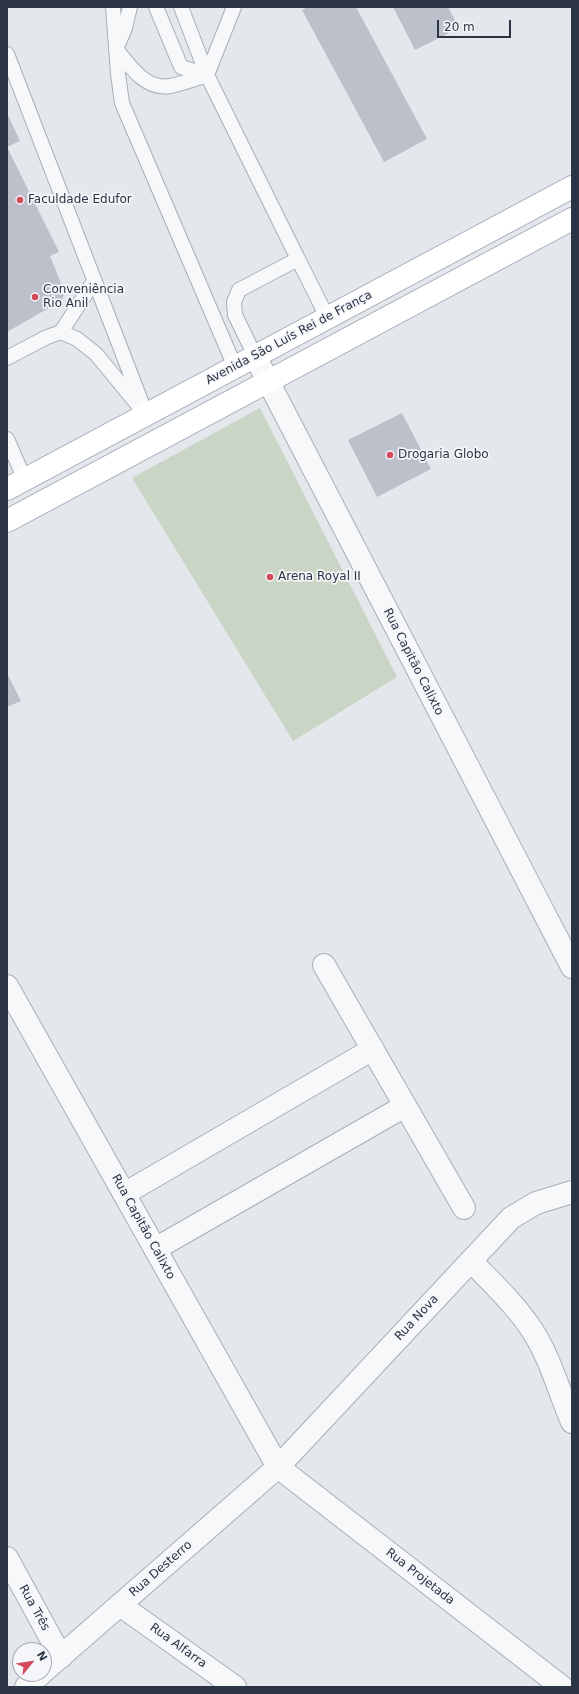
<!DOCTYPE html>
<meta charset="utf-8">
<style>
body{margin:0}
#map{position:relative;width:579px;height:1694px;overflow:hidden;background:#e4e7ec;font-family:"DejaVu Sans",sans-serif}
canvas{display:block}
.frame{position:absolute;inset:0;border:8px solid #2b3445;pointer-events:none}
.north{position:absolute;left:12px;top:1642px;width:40px;height:40px;box-sizing:border-box;background:#f4f6f9;border:1px solid #a4a8b1;border-radius:50%;rotate:60deg;font-size:11px;font-weight:700;line-height:16px;text-align:center;color:#2b3445}
.north::after{content:'';display:block;margin:auto;width:14px;height:18px;background:#d1495b;clip-path:polygon(50% 0,100% 100%,50% 72%,0 100%)}
.scale{position:absolute;left:437px;top:20px;width:74px;height:18px;box-sizing:border-box;border:2px solid #2b3445;border-top:0;padding-left:5px;font-size:12px;line-height:14px;white-space:nowrap;color:#2b3445;-webkit-text-stroke:3px #f4f6f9;paint-order:stroke}
</style>
<div id="map">
<canvas width="579" height="1694"></canvas>
<div class="frame"></div>
<div class="north">N</div>
<div class="scale">20 m</div>
</div>
<script>
const ctx = document.querySelector('canvas').getContext('2d');
ctx.lineJoin = 'round';
function fill(path, color) { ctx.fillStyle = color; ctx.fill(path, 'evenodd'); }
function trace(path, color, width, dash) { ctx.strokeStyle = color; ctx.lineWidth = width; ctx.lineCap = dash ? 'butt' : 'round'; ctx.setLineDash(dash || []); ctx.stroke(path); }
function label(font, color, halo, rows, align = 'center') {
  ctx.font = font + ' "DejaVu Sans",sans-serif'; ctx.lineWidth = 3.5; ctx.setLineDash([]); ctx.textBaseline = 'middle'; ctx.strokeStyle = halo; ctx.fillStyle = color; for (const [text, x, y, turn = 0] of rows) {
    ctx.save(); ctx.translate(x, y); ctx.rotate((+turn || 0) * Math.PI / 180); ctx.textAlign = isNaN(turn) ? turn : align; if (halo) ctx.strokeText(text, 0, 0); ctx.fillText(text, 0, 0); ctx.restore();
  }
}
fill(new Path2D(`
 M 260,408 L 397,677 L 293,741 L 132,478 Z`), '#c9d6c5');
fill(new Path2D(`
 M 307,7 L 356,7 L 427,139 L 384,162 L 302,10 Z
 M 393,7 L 448,7 L 459,28 L 415,50 Z
 M 7,113 L 20,141 L 7,147 L 59,252 L 50,256 L 65,293 L 61,301 L 7,332 Z
 M 402,413 L 431,469 L 377,497 L 348,440 Z
 M 7,673 L 21,701 L 7,707 Z`), '#bbc0ca');
const service = new Path2D(`
 M 113,7 L 118,74 L 122,103 L 235,367
 M 130,7 L 125,28 L 116,49 C 130,66 145,90 170,86 C 182,84 195,79 207,75
 M 156,7 L 181,67 L 207,75
 M 181,7 L 207,75 L 298,259 L 239,290 L 234,302 L 235,315 L 255,356
 M 7,54 L 146,414
 M 207,75 L 234,7
 M 298,259 L 327,317
 M 61,332 L 94,281
 M 7,358 L 47,337 L 61,332 L 77,339 L 96,354 L 138,405
 M 7,439 L 25,480`);
const minor = new Path2D(`
 M 324,965 L 464,1208
 M 124,1194 L 373,1049
 M 155,1249 L 405,1106
 M 471,1261 C 492,1283 515,1304 532,1330 C 549,1355 560,1394 572,1422
 M 278,1467 L 562,1687
 M 7,1558 L 61,1657
 M 120,1605 L 235,1687`);
const tertiary = new Path2D(`
 M 255,356 L 572,967
 M 7,986 L 278,1467
 M 44,1671 L 278,1467 L 511,1218 L 536,1203 L 572,1192
 M 26,1687 L 41,1674`);
const primary = new Path2D(`
 M 7,489 L 572,187
 M 7,521 L 572,219`);
trace(service, '#a9aeb7', 16);
trace(minor, '#a9aeb7', 24);
trace(tertiary, '#a9aeb7', 24);
trace(primary, '#a3abb8', 24);
trace(service, '#f7f8fa', 14);
trace(minor, '#f7f8fa', 22);
trace(tertiary, '#f7f8fa', 22);
trace(primary, '#fff', 22);
for (const [x, y, r, color] of [
 [20,200,4,"#d1495b"],
 [35,297,4,"#d1495b"],
 [390,455,4,"#d1495b"],
 [270,577,4,"#d1495b"]
]) { const dot = new Path2D(); dot.arc(x, y, r, 0, 2 * Math.PI); ctx.fillStyle = color; ctx.fill(dot); trace(dot, '#f4f6f9', 1.5); }
label('12px', '#2b3445', '#f4f6f9', [
 ["Faculdade Edufor",28,200],
 ["Conveniência",43,290],
 ["Rio Anil",43,304],
 ["Drogaria Globo",398,455],
 ["Arena Royal II",278,577]
], 'left');
label('12px', '#2b3445', '#f4f6f9', [
 ["Avenida São Luís Rei de França",289,338,-28],
 ["Rua Capitão Calixto",413,662,63],
 ["Rua Capitão Calixto",143,1227,61],
 ["Rua Nova",417,1318,-47],
 ["Rua Desterro",161,1569,-41],
 ["Rua Projetada",420,1577,38],
 ["Rua Três",34,1608,61],
 ["Rua Alfarra",178,1646,36]
]);
</script>
